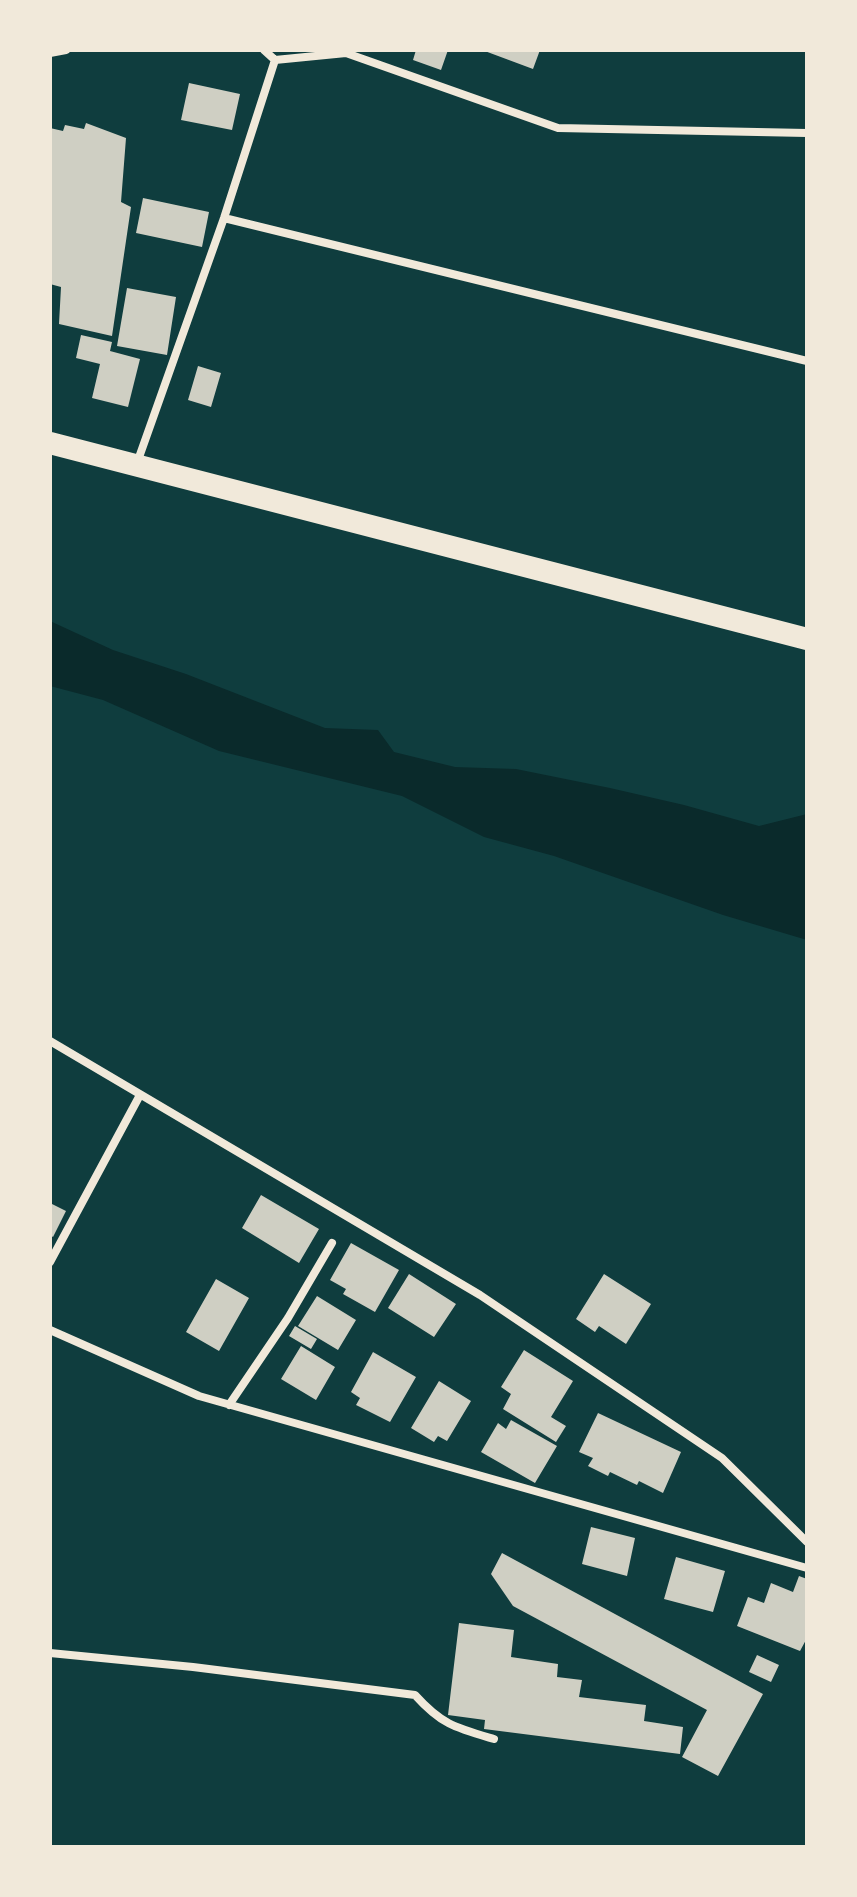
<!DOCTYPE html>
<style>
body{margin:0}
#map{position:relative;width:857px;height:1897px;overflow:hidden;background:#0f3d3e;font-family:"Work Sans",sans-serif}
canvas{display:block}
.frame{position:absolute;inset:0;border:52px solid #f1e9da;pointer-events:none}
</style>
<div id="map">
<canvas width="857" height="1897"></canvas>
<div class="frame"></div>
</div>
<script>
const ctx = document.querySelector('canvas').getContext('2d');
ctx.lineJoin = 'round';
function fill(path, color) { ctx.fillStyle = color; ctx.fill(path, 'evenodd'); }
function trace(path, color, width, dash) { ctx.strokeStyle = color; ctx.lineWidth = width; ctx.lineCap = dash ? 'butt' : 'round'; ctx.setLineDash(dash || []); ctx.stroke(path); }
fill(new Path2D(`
 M 50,621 L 113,650 L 186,674 L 325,728 L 378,730 L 394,752 L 455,767 L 516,769 L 610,788 L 684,805 L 759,826 L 807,814 L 807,940 L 723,915 L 554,856 L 484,837 L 402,796 L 219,751 L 103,700 L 50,686 Z`), '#0a2a2b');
fill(new Path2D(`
 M 416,50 L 448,50 L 441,70 L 413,60 Z
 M 482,50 L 540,50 L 533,69 Z
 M 189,83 L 240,94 L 232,130 L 181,120 Z
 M 86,123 L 126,138 L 121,202 L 131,207 L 112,336 L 59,324 L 61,287 L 50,284 L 50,128 L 63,131 L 65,125 L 84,129 Z
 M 143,198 L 209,212 L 202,247 L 136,233 Z
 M 127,288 L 176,297 L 167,355 L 117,346 Z
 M 81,335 L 112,342 L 110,351 L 140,359 L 128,407 L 92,398 L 100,364 L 76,358 Z
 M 198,366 L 221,373 L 211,407 L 188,400 Z
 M 261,1195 L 319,1229 L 299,1263 L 242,1228 Z
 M 50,1203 L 66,1211 L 53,1237 L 50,1235 Z
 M 351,1243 L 399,1270 L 375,1312 L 343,1294 L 346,1289 L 330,1280 Z
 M 409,1274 L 456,1304 L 434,1337 L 388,1308 Z
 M 604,1274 L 651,1304 L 626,1344 L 599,1326 L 595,1332 L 576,1319 Z
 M 216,1279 L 249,1298 L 219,1351 L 186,1332 Z
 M 317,1296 L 356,1320 L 338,1350 L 298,1326 Z
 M 295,1326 L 317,1339 L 311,1349 L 289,1336 Z
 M 301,1346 L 335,1367 L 316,1400 L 281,1379 Z
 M 524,1350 L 573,1381 L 551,1417 L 566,1426 L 556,1442 L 503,1409 L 511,1394 L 501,1387 Z
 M 373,1352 L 416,1377 L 390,1422 L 356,1405 L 360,1398 L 351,1392 Z
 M 439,1381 L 471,1401 L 447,1441 L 438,1436 L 434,1442 L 411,1428 Z
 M 598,1413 L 681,1452 L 663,1493 L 639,1481 L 637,1485 L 610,1472 L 608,1476 L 588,1466 L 593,1458 L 579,1452 Z
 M 511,1420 L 557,1446 L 535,1483 L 481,1452 L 498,1423 L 506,1429 Z
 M 591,1527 L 635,1538 L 627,1576 L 582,1564 Z
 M 502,1553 L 763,1694 L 718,1776 L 682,1757 L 707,1710 L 513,1606 L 491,1574 Z
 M 676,1557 L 725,1571 L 713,1612 L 664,1599 Z
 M 799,1576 L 807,1579 L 807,1638 L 800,1651 L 737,1626 L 748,1597 L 764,1603 L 771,1583 L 793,1592 Z
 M 459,1623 L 514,1630 L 511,1657 L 558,1664 L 557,1677 L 582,1680 L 579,1697 L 646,1705 L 644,1721 L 683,1727 L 680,1754 L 484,1729 L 485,1720 L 448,1715 Z
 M 757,1655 L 779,1665 L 771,1682 L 749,1672 Z`), '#cfcfc3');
trace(new Path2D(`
 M 264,50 L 275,60
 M 50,53 L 66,50
 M 224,218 L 807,361
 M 137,463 L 224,218 L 275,60 L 346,53 L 558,128 L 807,133
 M 50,1041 L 480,1295 L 722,1458 L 807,1542
 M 50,1262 L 140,1095
 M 50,1330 L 199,1396 L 807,1568
 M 229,1405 L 288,1318 L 332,1243
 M 50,1653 L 193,1667 L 415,1695 C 442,1725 456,1728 494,1739`), '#f1e9da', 8);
trace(new Path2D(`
 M 50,443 L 807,639`), '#f1e9da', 22);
</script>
